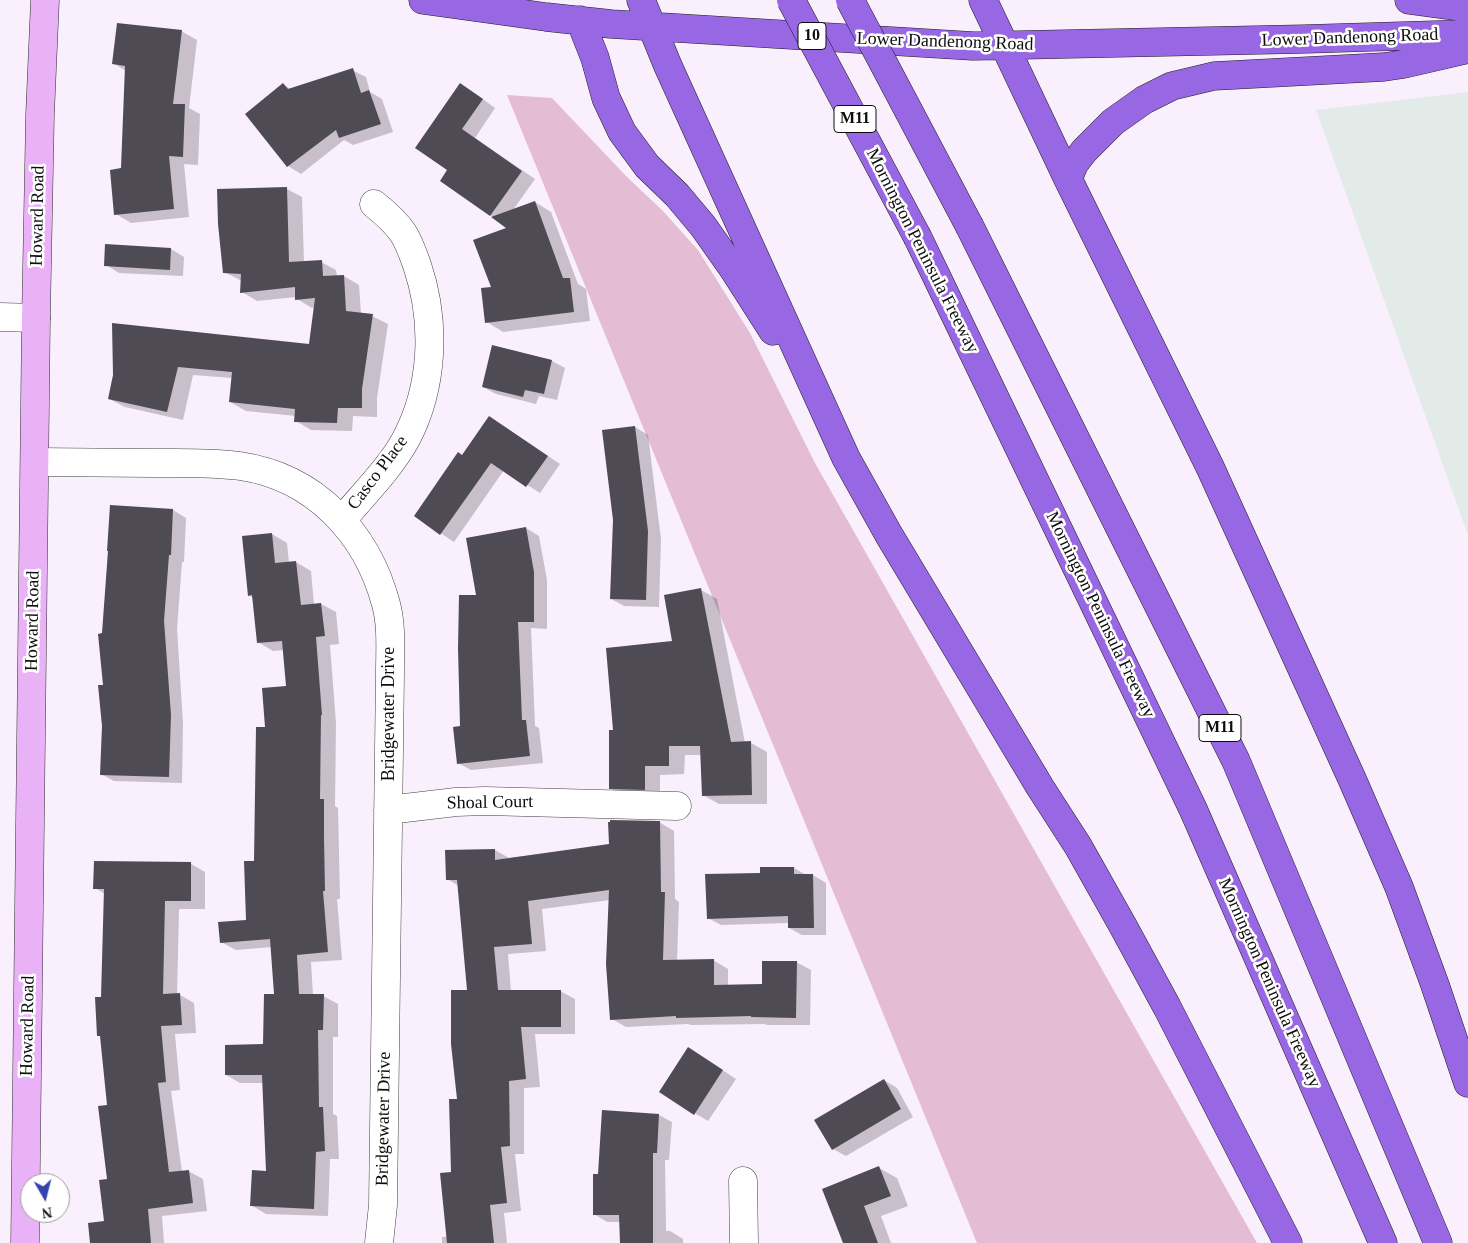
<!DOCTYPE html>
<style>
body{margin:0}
#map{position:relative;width:1468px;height:1243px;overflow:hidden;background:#faeffd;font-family:"Times New Roman",serif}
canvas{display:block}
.north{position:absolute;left:20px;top:1173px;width:50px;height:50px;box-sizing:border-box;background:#fff;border:1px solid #9e9e9e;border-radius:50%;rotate:172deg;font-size:14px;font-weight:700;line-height:20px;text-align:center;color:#0d0d0d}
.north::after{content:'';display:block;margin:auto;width:18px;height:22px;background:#3543ad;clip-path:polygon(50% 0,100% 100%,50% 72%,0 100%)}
</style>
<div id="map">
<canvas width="1468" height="1243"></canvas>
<div class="north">N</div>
</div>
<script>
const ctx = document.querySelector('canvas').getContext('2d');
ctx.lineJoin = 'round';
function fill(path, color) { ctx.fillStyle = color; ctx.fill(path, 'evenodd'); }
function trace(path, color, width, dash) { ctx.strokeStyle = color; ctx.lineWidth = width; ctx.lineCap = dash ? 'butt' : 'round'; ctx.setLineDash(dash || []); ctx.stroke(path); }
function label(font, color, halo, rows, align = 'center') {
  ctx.font = font + ' "Times New Roman",serif'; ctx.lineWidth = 5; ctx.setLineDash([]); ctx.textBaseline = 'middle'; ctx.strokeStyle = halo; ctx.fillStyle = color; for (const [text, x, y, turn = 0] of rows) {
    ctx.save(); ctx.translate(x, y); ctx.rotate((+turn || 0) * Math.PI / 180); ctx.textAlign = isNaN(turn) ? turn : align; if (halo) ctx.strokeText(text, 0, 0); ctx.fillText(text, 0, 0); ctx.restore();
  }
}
fill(new Path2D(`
 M 1468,92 L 1468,535 L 1316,110 Z`), '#e3ebe9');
fill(new Path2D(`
 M 507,95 L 552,98 L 628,178 L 663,211 L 698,250 L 750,333 L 815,463 L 1257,1243 L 977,1243 Z`), '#e4bdd4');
fill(new Path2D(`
 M 181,31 L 197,40 L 189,108 L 200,114 L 198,165 L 184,164 L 189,217 L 131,223 L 116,214 L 122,170 L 126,71 L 113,63 Z
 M 352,70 L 366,77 L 370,92 L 382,99 L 393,132 L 353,145 L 344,140 L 301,174 L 288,166 L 284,85 L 292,90 Z
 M 473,92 L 495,108 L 475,138 L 535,179 L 513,210 L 535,202 L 551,212 L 578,284 L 586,289 L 590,321 L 503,332 L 487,322 L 492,288 L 509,228 L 441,181 L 449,170 Z
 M 287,189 L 302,197 L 304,263 L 321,262 L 336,270 L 337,276 L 344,276 L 359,285 L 361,314 L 372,316 L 388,324 L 377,398 L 377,417 L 353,416 L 352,431 L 311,430 L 296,421 L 296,416 L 246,411 L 230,402 L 232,378 L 193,375 L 183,420 L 125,407 L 109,399 L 115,375 L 310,346 L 315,307 L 312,308 L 297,299 L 296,297 L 257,301 L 242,292 L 242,281 L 224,272 L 218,190 Z
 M 171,249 L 184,257 L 183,276 L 119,273 L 106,265 Z
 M 552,361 L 565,368 L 557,400 L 539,396 L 536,404 L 496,394 L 483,387 Z
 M 490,417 L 560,464 L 540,493 L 504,470 L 454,542 L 415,516 L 463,456 Z
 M 635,427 L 648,435 L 661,539 L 659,607 L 624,606 L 611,599 L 614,520 Z
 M 111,506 L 173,510 L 186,518 L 184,562 L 182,562 L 177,629 L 183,723 L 182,783 L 114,781 L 101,774 L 104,686 L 103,634 Z
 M 526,528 L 539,536 L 547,580 L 547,629 L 531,628 L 535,726 L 539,728 L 543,763 L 471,770 L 458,763 L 478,596 Z
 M 272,534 L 287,543 L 289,563 L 296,562 L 311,571 L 314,605 L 321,604 L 336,612 L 339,644 L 330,645 L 336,723 L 335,806 L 338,808 L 340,899 L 337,899 L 342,960 L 311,962 L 313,996 L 323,996 L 338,1004 L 338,1037 L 333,1037 L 333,1114 L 337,1116 L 339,1159 L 330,1159 L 328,1216 L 266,1214 L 251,1205 L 268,1172 L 264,1083 L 240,1083 L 226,1075 L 264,1045 L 276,996 L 272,947 L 236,950 L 221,942 L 248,921 L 255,862 L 267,728 L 287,687 L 284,650 L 273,651 L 258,642 L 253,598 L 249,595 Z
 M 701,590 L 717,599 L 745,743 L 751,743 L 767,752 L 767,804 L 719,804 L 703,795 L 702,755 L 685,755 L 684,774 L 660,775 L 660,798 L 626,797 L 611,788 L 615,731 L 674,642 Z
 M 659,822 L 674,831 L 675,899 L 679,902 L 677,961 L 713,960 L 728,969 L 728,986 L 763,985 L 796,962 L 811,970 L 810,1025 L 767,1025 L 765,1024 L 691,1025 L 688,1024 L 626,1027 L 612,1019 L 610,900 L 542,909 L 546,951 L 508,954 L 511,991 L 560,991 L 575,999 L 575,1034 L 535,1034 L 540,1087 L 524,1088 L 524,1154 L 515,1154 L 521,1211 L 504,1213 L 507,1243 L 442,1243 L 442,1237 L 456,1236 L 452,1173 L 468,991 L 459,886 L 447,879 L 495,850 L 509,858 L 610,845 Z
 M 191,864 L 205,872 L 205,909 L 179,909 L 177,995 L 180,995 L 194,1003 L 196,1033 L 175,1034 L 180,1090 L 171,1091 L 182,1172 L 188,1171 L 203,1179 L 207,1211 L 162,1216 L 164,1243 L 91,1243 L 105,1223 L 108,1180 L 108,1106 L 102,1037 L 98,1035 L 102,998 L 105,894 L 95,888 Z
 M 794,868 L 806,875 L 813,875 L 826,883 L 826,935 L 802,935 L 789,928 L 789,923 L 721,925 L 708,918 L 762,874 Z
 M 701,1056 L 736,1079 L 708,1121 L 660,1092 Z
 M 884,1080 L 897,1088 L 913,1117 L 846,1156 L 833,1149 Z
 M 659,1115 L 672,1122 L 669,1160 L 665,1160 L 666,1231 L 670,1231 L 683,1239 L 683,1243 L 621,1243 L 621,1222 L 607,1222 L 594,1214 L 599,1175 Z
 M 879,1168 L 897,1178 L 908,1206 L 881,1216 L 891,1243 L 844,1243 Z`), '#0003');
fill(new Path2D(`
 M 117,23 L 182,30 L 173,104 L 185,104 L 183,157 L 169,156 L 174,209 L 114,215 L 110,170 L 121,168 L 125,66 L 112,64 Z
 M 353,68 L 361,93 L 369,90 L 381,124 L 339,138 L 336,130 L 287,167 L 245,114 L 283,83 L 288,89 Z
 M 460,83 L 483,99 L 462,129 L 522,171 L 490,216 L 440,181 L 447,170 L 415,148 Z
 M 287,187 L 289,262 L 322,260 L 323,276 L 344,275 L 346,311 L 373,314 L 362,389 L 362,408 L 338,408 L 337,423 L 294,422 L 295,409 L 229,402 L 232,372 L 178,367 L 167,412 L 108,399 L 113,375 L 112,323 L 309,344 L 315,298 L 295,300 L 295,287 L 240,293 L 241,274 L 223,273 L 218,224 L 217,189 Z
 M 535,201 L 563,278 L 570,278 L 574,312 L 485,323 L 481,288 L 491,287 L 473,240 L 506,228 L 491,217 Z
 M 105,244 L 171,248 L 170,270 L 104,266 Z
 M 492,345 L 552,360 L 544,394 L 525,390 L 523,397 L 482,387 Z
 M 489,416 L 548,456 L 526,487 L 491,463 L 440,535 L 414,516 L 458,452 L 462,455 Z
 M 635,426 L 648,531 L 646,600 L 610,599 L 613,520 L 602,430 Z
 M 110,505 L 173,509 L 171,555 L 169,555 L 164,621 L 171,715 L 169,777 L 100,775 L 102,726 L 98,685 L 103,685 L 98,634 L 102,633 L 108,551 L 107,551 Z
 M 526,527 L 534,572 L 534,622 L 518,622 L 522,720 L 526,720 L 530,756 L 457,764 L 453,727 L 460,726 L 458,648 L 459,595 L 476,595 L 466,538 Z
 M 272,533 L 275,563 L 296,561 L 301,605 L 321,603 L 325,636 L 316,637 L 322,715 L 321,715 L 320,799 L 324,799 L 324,838 L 325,891 L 323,891 L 328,952 L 297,955 L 299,994 L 324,994 L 323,1030 L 318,1030 L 319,1107 L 323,1107 L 325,1151 L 316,1152 L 314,1209 L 250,1206 L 252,1170 L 266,1171 L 262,1075 L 225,1075 L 225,1045 L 263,1044 L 264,994 L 274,994 L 270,939 L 220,943 L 218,922 L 246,920 L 244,861 L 254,861 L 256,727 L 265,727 L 262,688 L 286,686 L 282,641 L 257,643 L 252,595 L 248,596 L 242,536 Z
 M 701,588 L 731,742 L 751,741 L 752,795 L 702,796 L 700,746 L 669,746 L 669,766 L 645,766 L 645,790 L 609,789 L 609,730 L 613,730 L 606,648 L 672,641 L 664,595 Z
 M 610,820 L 660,821 L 661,892 L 665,892 L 663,960 L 714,959 L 714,985 L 762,984 L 762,961 L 797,961 L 796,1018 L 751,1017 L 751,1016 L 676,1018 L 676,1016 L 610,1020 L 606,964 L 609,890 L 528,901 L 532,944 L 494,947 L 498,990 L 561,990 L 561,1027 L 521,1027 L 526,1079 L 509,1081 L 510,1146 L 501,1147 L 507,1203 L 490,1205 L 494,1243 L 447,1243 L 440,1173 L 451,1172 L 449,1099 L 457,1099 L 451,1044 L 451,990 L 467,990 L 457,880 L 446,880 L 445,850 L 495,849 L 495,860 L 609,844 L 608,822 L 610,822 Z
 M 94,861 L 191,862 L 191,901 L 165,901 L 163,994 L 180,993 L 182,1025 L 161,1026 L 166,1082 L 158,1083 L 169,1172 L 189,1170 L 193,1203 L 148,1209 L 151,1243 L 90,1243 L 88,1223 L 104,1221 L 99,1180 L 107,1179 L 98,1106 L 107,1105 L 100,1036 L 97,1036 L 95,997 L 101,997 L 104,889 L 93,889 Z
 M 760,867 L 794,867 L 794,874 L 813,874 L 814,928 L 788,928 L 788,916 L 707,919 L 705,874 L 760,873 Z
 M 688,1047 L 723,1070 L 694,1115 L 659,1092 Z
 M 884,1079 L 901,1109 L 832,1150 L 814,1120 Z
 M 602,1110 L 659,1114 L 657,1153 L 653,1153 L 653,1243 L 620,1243 L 619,1215 L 593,1215 L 593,1174 L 598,1174 Z
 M 879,1166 L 891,1196 L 864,1206 L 878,1243 L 843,1243 L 822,1189 Z`), '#4e4b55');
const street = new Path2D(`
 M 0,317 L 36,318
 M 35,462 C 74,462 113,463 153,463 C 182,463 211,462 240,466 C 315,477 367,533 386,604 C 392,626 390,651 390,673 L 383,1205 L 379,1243
 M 342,520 C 363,495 391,467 406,439 C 434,386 436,321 417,265 C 413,254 409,242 403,233 C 395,221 384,212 374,204
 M 388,810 L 456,802 L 485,801 L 677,806
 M 743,1181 L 744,1243`);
const secondary = new Path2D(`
 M 25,1243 L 36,318 L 40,115 L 45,0`);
const highway = new Path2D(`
 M 423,0 L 546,17 L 611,24 L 973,46 L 1305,39 L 1468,34
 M 641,0 L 668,66 L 846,458 L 889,535 L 1040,787 L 1078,846 L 1123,926 L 1167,1007 L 1288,1243
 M 983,0 L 1068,179 L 1210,467 L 1352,779 L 1399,887 L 1435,985 L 1468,1083
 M 1409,0 L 1468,8
 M 580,20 L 595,58 L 606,98 L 622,132 L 647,166 L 677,195 L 703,226 L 734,270 L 773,331
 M 1068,179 L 1074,164 L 1084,151 L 1113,122 L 1144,100 L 1172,86 L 1214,76 L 1384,67 L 1404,64 L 1468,49
 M 970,227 L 1236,761 L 1438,1243
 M 918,238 L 1193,809 L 1383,1243`);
trace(street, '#404040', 29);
trace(secondary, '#2f2f2f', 29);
trace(highway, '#1e1e1e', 29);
trace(street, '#fff', 28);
trace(secondary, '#eab2f6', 28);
trace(highway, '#9867e3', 28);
const highwayBridge = new Path2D(`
 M 791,0 L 918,238
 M 850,0 L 970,227`);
trace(highwayBridge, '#1e1e1e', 29, []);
trace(highwayBridge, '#9867e3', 28);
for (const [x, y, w] of [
 [812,36,28],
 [855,119,42],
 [1220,728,42]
]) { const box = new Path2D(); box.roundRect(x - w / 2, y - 13.5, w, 27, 4); ctx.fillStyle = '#fff'; ctx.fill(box); trace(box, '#0d0d0d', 1); }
label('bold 16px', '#0d0d0d', null, [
 ["10",812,36],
 ["M11",855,119],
 ["M11",1220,728]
]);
label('18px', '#0d0d0d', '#fff', [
 ["Lower Dandenong Road",1350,38,-2],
 ["Lower Dandenong Road",945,42,2],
 ["Howard Road",38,216,-89],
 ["Mornington Peninsula Freeway",922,251,63],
 ["Casco Place",378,473,-53],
 ["Mornington Peninsula Freeway",1100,615,64],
 ["Howard Road",33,621,-89],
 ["Bridgewater Drive",389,714,-90],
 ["Shoal Court",490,803,-1],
 ["Mornington Peninsula Freeway",1269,983,66],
 ["Howard Road",28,1026,-89],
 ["Bridgewater Drive",384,1119,-89]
]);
</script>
